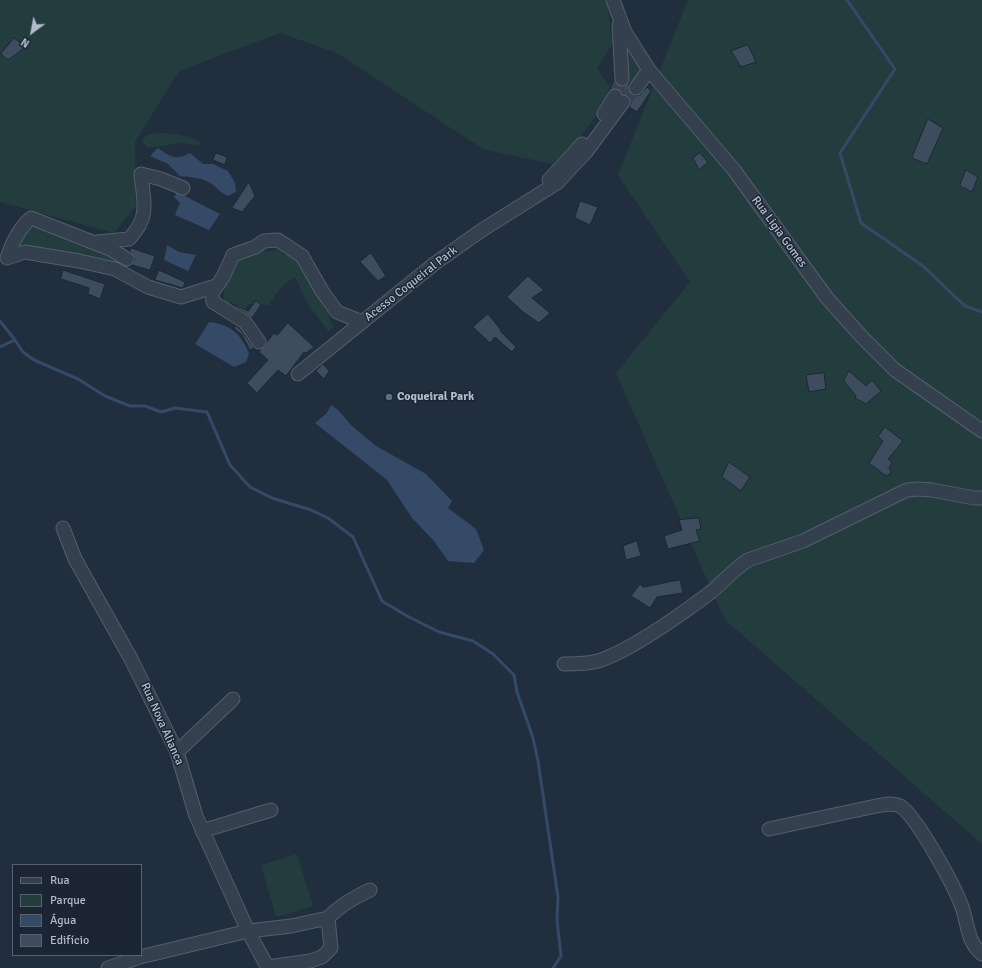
<!DOCTYPE html>
<meta charset="utf-8">
<style>
body{margin:0}
#map{position:relative;width:982px;height:968px;overflow:hidden;background:#212e3e;font-family:Signika,sans-serif}
canvas{display:block}
.legend{position:absolute;left:12px;top:864px;width:130px;height:92px;box-sizing:border-box;background:#1b2533;border:1px solid #57616f;margin:0;padding:5px 7px;list-style:none;font-size:12px;color:#b1bbc9}
.legend li{display:flex;align-items:center;gap:8px;height:20px}
.legend b{width:20px;border:1px solid #57616f}
.north{position:absolute;left:12px;top:12px;width:40px;height:40px;-webkit-text-stroke:3px #1b2533;paint-order:stroke;rotate:212deg;font-size:11px;font-weight:700;line-height:16px;text-align:center;color:#b1bbc9}
.north::after{content:'';display:block;margin:auto;width:14px;height:18px;background:#b1bbc9;clip-path:polygon(50% 0,100% 100%,50% 72%,0 100%)}
</style>
<div id="map">
<canvas width="982" height="968"></canvas>
<ul class="legend">
<li><b style="height:5px;background:#35404e"></b>Rua</li>
<li><b style="height:11px;background:#233d3f"></b>Parque</li>
<li><b style="height:11px;background:#344a67"></b>Água</li>
<li><b style="height:11px;background:#3d4d5e"></b>Edifício</li>
</ul>
<div class="north">N</div>
</div>
<script>
const ctx = document.querySelector('canvas').getContext('2d');
ctx.lineJoin = 'round';
function fill(path, color) { ctx.fillStyle = color; ctx.fill(path, 'evenodd'); }
function trace(path, color, width, dash) { ctx.strokeStyle = color; ctx.lineWidth = width; ctx.lineCap = dash ? 'butt' : 'round'; ctx.setLineDash(dash || []); ctx.stroke(path); }
function label(font, color, halo, rows, align = 'center') {
  ctx.font = font + ' Signika,sans-serif'; ctx.lineWidth = 3; ctx.setLineDash([]); ctx.textBaseline = 'middle'; ctx.strokeStyle = halo; ctx.fillStyle = color; for (const [text, x, y, turn = 0] of rows) {
    ctx.save(); ctx.translate(x, y); ctx.rotate((+turn || 0) * Math.PI / 180); ctx.textAlign = isNaN(turn) ? turn : align; if (halo) ctx.strokeText(text, 0, 0); ctx.fillText(text, 0, 0); ctx.restore();
  }
}
fill(new Path2D(`
 M 0,0 L 607,0 L 612,44 L 597,69 L 610,86 L 601,109 L 580,137 L 552,164 L 483,149 L 337,53 L 280,33 L 179,71 L 135,142 L 136,206 L 114,233 L 0,202 Z
 M 688,0 L 982,0 L 982,844 L 725,620 L 616,373 L 690,282 L 618,175 Z
 M 618,17 L 649,70 L 634,85 L 625,79 Z
 M 157,133 C 173,133 187,135 201,142 L 200,146 L 182,143 L 147,148 L 142,141 L 147,135 Z
 M 33,221 L 123,259 L 121,266 L 15,248 Z
 M 281,249 L 282,254 L 297,257 C 308,281 324,303 334,328 L 328,331 L 308,304 L 295,277 L 281,287 L 268,305 L 249,304 L 244,310 L 231,309 L 224,304 L 224,285 L 237,255 L 258,250 L 272,251 Z
 M 297,854 L 313,906 L 276,917 L 261,865 Z`), '#233d3f');
fill(new Path2D(`
 M 158,148 C 171,157 175,161 190,153 L 203,164 L 213,164 L 228,171 L 235,183 L 236,192 L 228,196 C 221,193 218,189 212,184 C 202,178 192,177 180,176 L 168,164 L 150,156 Z
 M 177,192 L 220,214 L 209,230 L 175,215 L 180,203 L 174,197 Z
 M 167,245 L 179,252 L 196,255 L 188,271 L 164,260 Z
 M 209,322 C 231,325 240,333 249,353 L 246,362 L 234,367 L 195,344 Z
 M 331,405 L 338,410 L 352,426 L 376,446 L 426,474 L 452,501 L 448,508 L 476,529 L 484,550 L 474,563 L 448,561 L 434,541 L 412,518 L 387,480 L 315,423 L 327,413 Z`), '#344a67');
trace(new Path2D(`
 M 847,0 L 895,69 L 840,153 L 861,223 L 923,266 L 965,306 L 982,312
 M 0,321 L 15,340
 M 0,347 L 15,340 L 23,352 L 34,360 L 78,379 L 105,396 L 130,406 L 145,406 L 161,412 L 175,408 L 207,412 L 230,465 L 250,487 L 272,498 L 311,510 L 328,518 L 353,537 L 382,601 L 407,616 L 439,632 L 473,641 L 493,654 L 514,675 L 517,692 L 533,738 L 538,761 L 558,897 L 557,920 L 561,956 L 553,968`), '#344a67', 3);
const building = new Path2D(`
 M 14,38 L 26,47 L 8,60 L 1,54 Z
 M 748,45 L 756,62 L 741,67 L 731,51 Z
 M 629,83 L 629,92 L 635,96 L 640,95 L 647,87 L 651,91 L 637,112 L 629,107 L 631,103 L 628,96 L 623,94 L 619,89 L 614,88 L 616,84 L 623,87 Z
 M 928,119 L 943,128 L 927,164 L 912,158 Z
 M 216,153 L 227,157 L 225,165 L 213,160 Z
 M 700,153 L 708,162 L 699,170 L 693,158 Z
 M 966,170 L 978,177 L 972,192 L 960,186 Z
 M 249,182 L 255,196 L 242,212 L 232,208 Z
 M 580,201 L 598,207 L 590,225 L 575,218 Z
 M 131,248 L 155,256 L 150,270 L 132,265 L 135,259 L 130,251 Z
 M 371,253 L 386,276 L 378,281 L 360,262 Z
 M 63,270 L 105,284 L 100,299 L 88,294 L 89,288 L 61,279 Z
 M 159,270 L 185,282 L 183,288 L 155,280 Z
 M 528,276 L 544,290 L 532,298 L 550,313 L 539,323 L 523,312 L 507,297 Z
 M 256,301 L 261,305 L 252,318 L 230,303 L 248,311 Z
 M 488,314 L 501,330 L 500,331 L 516,347 L 512,352 L 495,337 L 490,343 L 473,327 Z
 M 288,323 L 314,347 L 306,353 L 304,352 L 286,376 L 278,370 L 257,393 L 247,383 L 268,360 L 259,352 L 274,333 L 277,335 Z
 M 236,326 L 239,328 L 254,348 L 250,350 L 242,335 L 234,328 Z
 M 323,364 L 329,371 L 324,379 L 316,371 Z
 M 849,371 L 866,386 L 872,380 L 881,391 L 866,404 L 855,398 L 856,396 L 844,381 Z
 M 824,373 L 826,389 L 809,392 L 806,375 Z
 M 885,427 L 903,441 L 888,459 L 892,463 L 889,467 L 891,473 L 886,476 L 869,463 L 883,441 L 878,437 Z
 M 729,462 L 750,477 L 741,491 L 722,477 Z
 M 699,518 L 701,529 L 696,530 L 700,541 L 668,549 L 664,536 L 682,530 L 679,520 Z
 M 637,541 L 641,556 L 626,560 L 623,546 Z
 M 680,580 L 683,593 L 657,597 L 650,608 L 631,596 L 640,584 L 643,587 Z`);
fill(building, '#3d4d5e');
trace(building, '#1d2735', 1);
trace(new Path2D(`
 M 615,96 L 622,79
 M 623,102 L 636,88`), '#374353', 13, [13, 6]);
const minor = new Path2D(`
 M 613,0 L 625,32 L 649,70 L 734,170 L 827,298 L 862,337 L 895,370 L 982,431
 M 619,25 L 622,79
 M 636,88 L 649,70
 M 604,114 L 615,96
 M 549,180 L 582,144
 M 97,242 L 129,239 C 150,217 144,203 141,174 L 161,179 L 183,188
 M 127,259 L 110,249 L 31,218 C 19,228 12,243 7,258 L 25,252 L 79,261 L 115,269 L 148,287 L 181,297 L 216,286
 M 259,342 L 245,322 L 213,302 L 212,293 L 223,277 L 233,255 L 255,247 L 264,241 L 278,240 L 302,256 L 322,291 L 337,312 L 362,322
 M 298,374 L 434,264 L 482,230 L 557,183 L 586,152 L 623,102
 M 63,528 L 75,559 L 131,659 L 177,752 L 196,816 L 248,931 L 268,968
 M 564,664 C 575,664 587,664 598,661 C 630,651 683,613 711,592 C 723,582 734,569 748,560 L 803,541 L 907,490 L 918,489 L 932,490 L 974,498 L 982,498
 M 177,752 L 233,699
 M 769,829 L 876,806 C 884,805 892,802 900,806 C 916,815 957,890 963,910 C 968,926 968,943 982,954
 M 202,831 L 271,810
 M 268,967 L 310,961 L 322,957 L 331,948 L 328,918 C 340,905 355,897 370,890
 M 108,968 L 140,957 L 248,931 L 291,926 L 328,918`);
trace(minor, '#545e6c', 15);
trace(minor, '#35404e', 13);
for (const [x, y, r, color] of [
 [389,397,4,"#5c6f8a"]
]) { const dot = new Path2D(); dot.arc(x, y, r, 0, 2 * Math.PI); ctx.fillStyle = color; ctx.fill(dot); trace(dot, '#1b2533', 1.5); }
label('12px', '#b1bbc9', '#1b2533', [
 ["Rua Ligia Gomes",779,232,54],
 ["Acesso Coqueiral Park",411,284,-38],
 ["Rua Nova Alianca",162,724,66]
]);
label('bold 12px', '#b1bbc9', '#1b2533', [
 ["Coqueiral Park",397,397]
], 'left');
</script>
